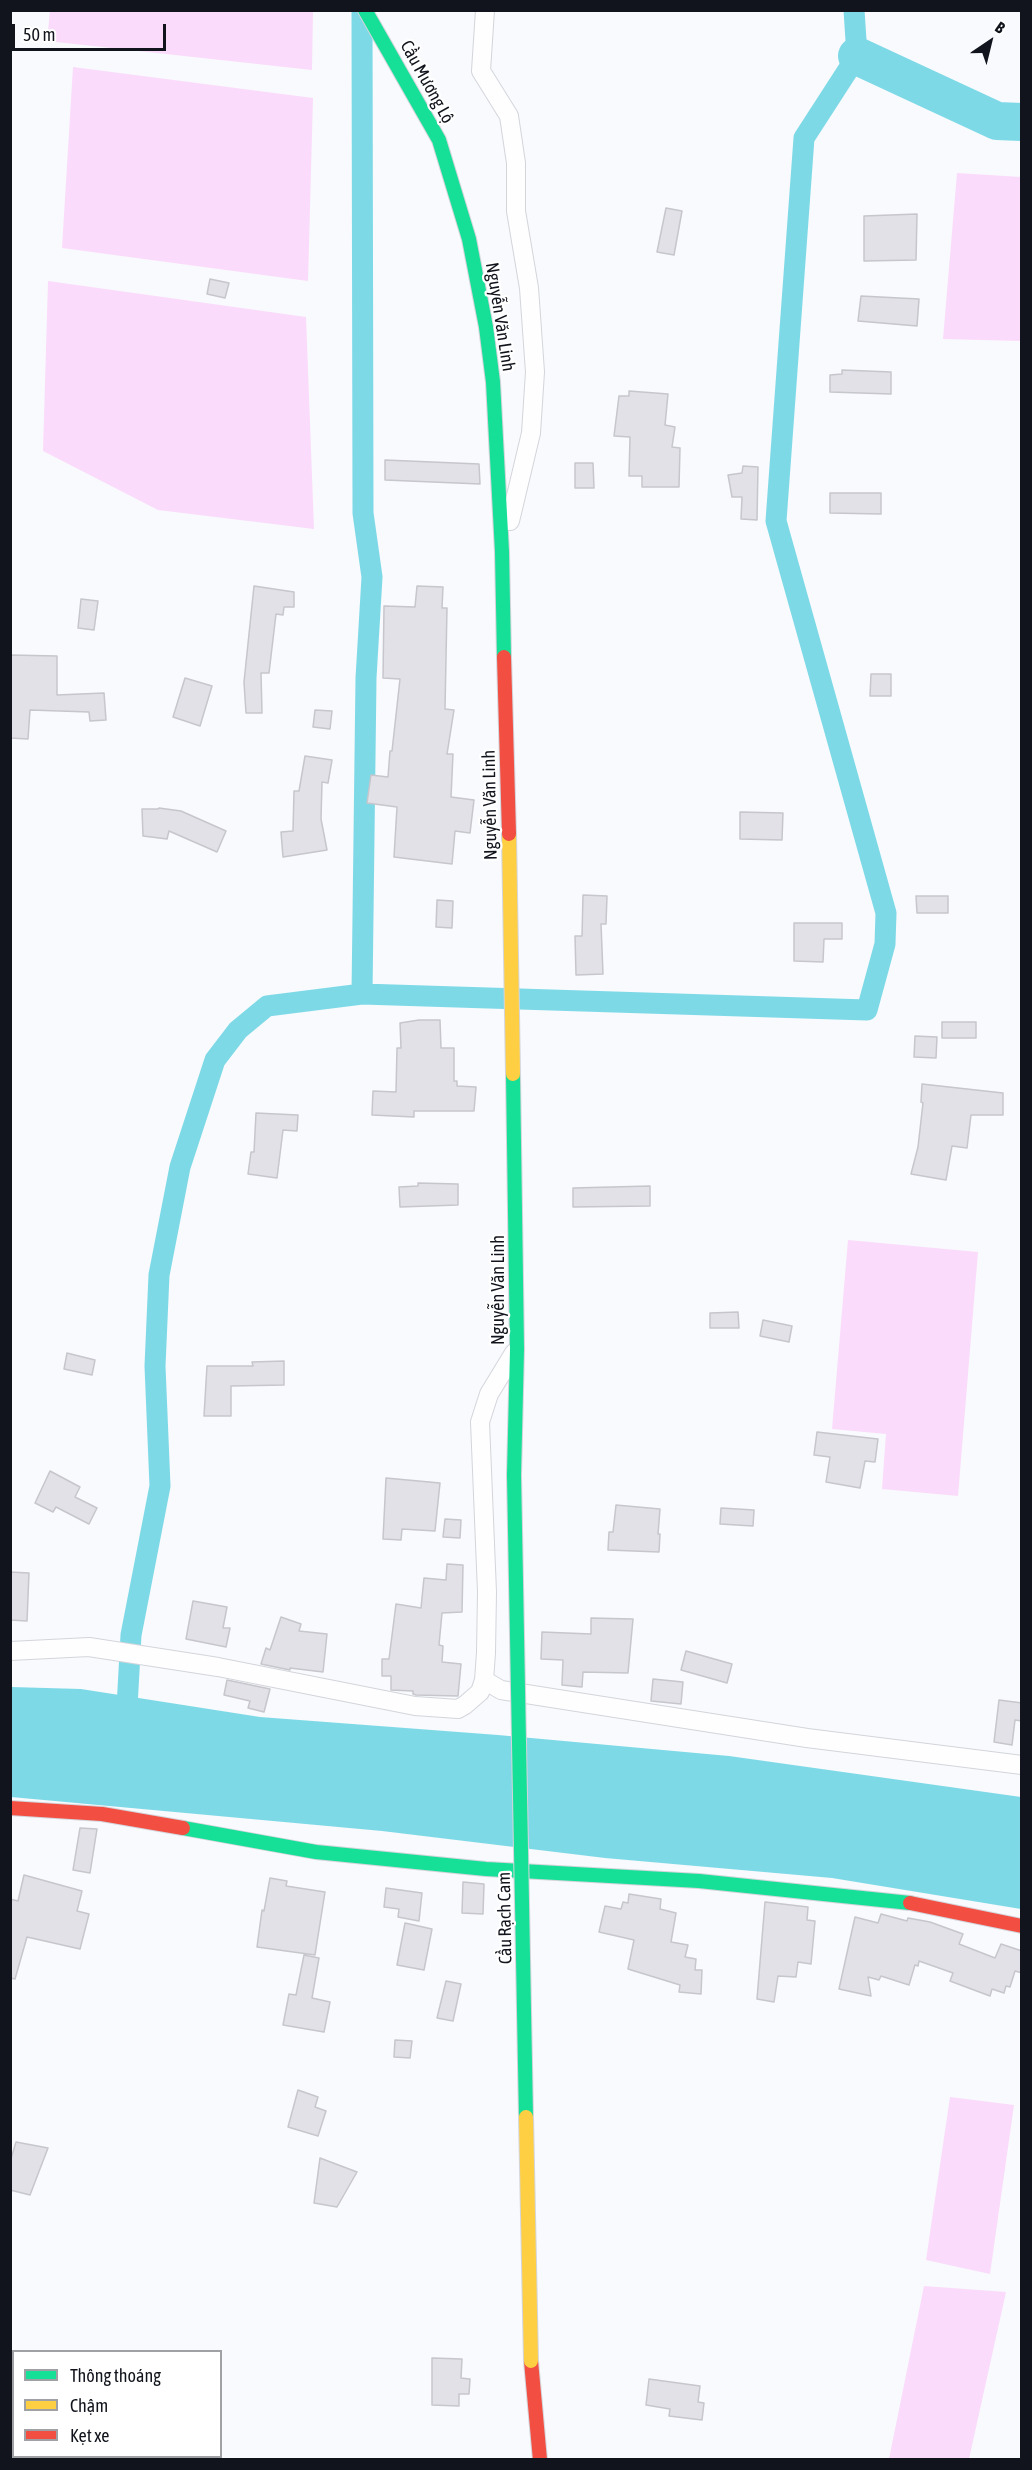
<!DOCTYPE html>
<meta charset="utf-8">
<style>
body{margin:0}
#map{position:relative;width:1032px;height:2470px;overflow:hidden;background:#f8fafd;font-family:"Asap Condensed",sans-serif}
canvas{display:block}
.frame{position:absolute;inset:0;border:12px solid #11141c;pointer-events:none}
.legend{position:absolute;left:12px;top:2350px;width:210px;height:108px;box-sizing:border-box;background:#fff;border:2px solid #a0a1a4;margin:0;padding:8px 10px;list-style:none;font-size:18px;color:#11141c}
.legend li{display:flex;align-items:center;gap:12px;height:30px}
.legend b{width:30px;border:2px solid #a0a1a4}
.north{position:absolute;left:960px;top:12px;width:60px;height:60px;-webkit-text-stroke:4px #fff;paint-order:stroke;rotate:35deg;font-size:16px;font-weight:700;line-height:24px;text-align:center;color:#11141c}
.north::after{content:'';display:block;margin:auto;width:21px;height:27px;background:#11141c;clip-path:polygon(50% 0,100% 100%,50% 72%,0 100%)}
.scale{position:absolute;left:12px;top:24px;width:154px;height:27px;box-sizing:border-box;border:3px solid #11141c;border-top:0;padding-left:8px;font-size:18px;line-height:21px;white-space:nowrap;color:#11141c;-webkit-text-stroke:4px #fff;paint-order:stroke}
</style>
<div id="map">
<canvas width="1032" height="2470"></canvas>
<div class="frame"></div>
<ul class="legend">
<li><b style="height:8px;background:#16e098"></b>Thông thoáng</li>
<li><b style="height:8px;background:#ffcf43"></b>Chậm</li>
<li><b style="height:8px;background:#f24e42"></b>Kẹt xe</li>
</ul>
<div class="north">B</div>
<div class="scale">50 m</div>
</div>
<script>
const ctx = document.querySelector('canvas').getContext('2d');
ctx.lineJoin = 'round';
function fill(path, color) { ctx.fillStyle = color; ctx.fill(path, 'evenodd'); }
function trace(path, color, width, dash) { ctx.strokeStyle = color; ctx.lineWidth = width; ctx.lineCap = dash ? 'butt' : 'round'; ctx.setLineDash(dash || []); ctx.stroke(path); }
function label(font, color, halo, rows, align = 'center') {
  ctx.font = font + ' "Asap Condensed",sans-serif'; ctx.lineWidth = 4.5; ctx.setLineDash([]); ctx.textBaseline = 'middle'; ctx.strokeStyle = halo; ctx.fillStyle = color; for (const [text, x, y, turn = 0] of rows) {
    ctx.save(); ctx.translate(x, y); ctx.rotate((+turn || 0) * Math.PI / 180); ctx.textAlign = isNaN(turn) ? turn : align; if (halo) ctx.strokeText(text, 0, 0); ctx.fillText(text, 0, 0); ctx.restore();
  }
}
fill(new Path2D(`
 M 50,11 L 313,11 L 312,70 L 47,41 Z
 M 73,67 L 313,98 L 308,281 L 62,248 Z
 M 957,173 L 1021,177 L 1021,341 L 943,339 Z
 M 48,281 L 306,317 L 314,529 L 158,510 L 43,451 Z
 M 848,1240 L 978,1252 L 958,1496 L 882,1489 L 886,1434 L 832,1429 Z
 M 950,2097 L 1014,2105 L 990,2274 L 926,2260 Z
 M 924,2286 L 1006,2292 L 969,2459 L 889,2459 Z`), '#fbdbfb');
fill(new Path2D(`
 M 11,1687 L 81,1689 L 260,1717 L 498,1735 L 729,1756 L 1021,1797 L 1021,1909 L 832,1878 L 605,1858 L 382,1831 L 11,1797 Z`), '#7ed9e7');
trace(new Path2D(`
 M 362,10 L 363,513 L 372,577 L 366,678 L 362,994
 M 126,1725 L 131,1635 L 160,1486 L 155,1366 L 159,1275 L 180,1167 L 215,1060 L 238,1030 L 267,1006 L 362,994 L 867,1010 L 885,944 L 886,913 L 776,521 L 804,138 L 857,56 L 854,10`), '#7ed9e7', 21);
trace(new Path2D(`
 M 857,56 L 997,121 L 1022,122`), '#7ed9e7', 38);
const building = new Path2D(`
 M 666,208 L 682,211 L 674,255 L 657,252 Z
 M 917,214 L 916,260 L 864,261 L 864,216 Z
 M 210,279 L 229,283 L 225,298 L 207,294 Z
 M 861,296 L 919,299 L 917,326 L 858,321 Z
 M 842,370 L 891,372 L 891,394 L 830,392 L 830,375 L 842,374 Z
 M 629,391 L 668,394 L 665,425 L 675,427 L 672,447 L 680,448 L 679,487 L 642,487 L 642,476 L 629,476 L 630,437 L 614,436 L 619,396 L 629,396 Z
 M 385,460 L 479,464 L 480,484 L 385,480 Z
 M 575,463 L 593,463 L 594,488 L 575,488 Z
 M 743,466 L 758,467 L 757,520 L 741,519 L 742,497 L 732,497 L 728,475 L 742,473 Z
 M 830,493 L 881,493 L 881,514 L 830,513 Z
 M 254,586 L 294,592 L 294,607 L 284,607 L 283,615 L 276,614 L 269,673 L 261,673 L 262,713 L 246,713 L 244,682 Z
 M 417,586 L 443,587 L 442,608 L 447,608 L 445,709 L 454,710 L 447,754 L 453,754 L 451,797 L 474,800 L 470,833 L 455,831 L 452,864 L 394,857 L 397,807 L 367,803 L 371,775 L 388,777 L 390,751 L 392,751 L 400,679 L 383,678 L 384,606 L 415,607 Z
 M 81,599 L 98,601 L 94,630 L 78,628 Z
 M 10,655 L 57,656 L 57,695 L 104,693 L 106,720 L 90,721 L 89,712 L 30,710 L 28,739 L 10,738 Z
 M 871,674 L 891,674 L 891,696 L 870,696 Z
 M 185,678 L 212,686 L 200,726 L 173,717 Z
 M 315,710 L 332,711 L 330,729 L 313,727 Z
 M 305,756 L 332,760 L 328,783 L 322,782 L 321,819 L 327,850 L 283,857 L 281,832 L 293,831 L 294,791 L 299,791 Z
 M 159,808 L 181,811 L 226,831 L 217,852 L 169,831 L 167,839 L 143,836 L 142,809 L 158,809 Z
 M 740,812 L 783,813 L 782,840 L 740,839 Z
 M 583,895 L 607,896 L 606,924 L 601,924 L 603,974 L 576,975 L 575,936 L 582,936 Z
 M 916,896 L 948,896 L 948,913 L 917,913 Z
 M 437,900 L 453,901 L 452,928 L 436,927 Z
 M 794,923 L 842,923 L 842,939 L 824,939 L 823,962 L 794,961 Z
 M 419,1020 L 440,1020 L 441,1048 L 454,1048 L 454,1081 L 457,1081 L 457,1086 L 476,1087 L 474,1111 L 414,1111 L 414,1117 L 372,1115 L 373,1091 L 396,1092 L 397,1048 L 401,1048 L 400,1023 Z
 M 942,1022 L 976,1022 L 976,1038 L 942,1038 Z
 M 915,1036 L 937,1037 L 936,1058 L 914,1057 Z
 M 922,1084 L 1003,1093 L 1003,1115 L 971,1115 L 967,1148 L 952,1146 L 946,1180 L 911,1174 L 918,1147 L 923,1103 L 921,1102 Z
 M 256,1113 L 298,1115 L 297,1131 L 283,1130 L 277,1178 L 248,1174 L 251,1152 L 254,1152 Z
 M 418,1183 L 458,1184 L 458,1205 L 400,1207 L 399,1187 L 418,1186 Z
 M 650,1186 L 650,1206 L 573,1207 L 573,1188 Z
 M 738,1312 L 739,1328 L 710,1328 L 710,1313 Z
 M 763,1320 L 792,1326 L 789,1342 L 760,1336 Z
 M 67,1353 L 95,1360 L 92,1375 L 64,1369 Z
 M 284,1361 L 284,1385 L 231,1386 L 231,1416 L 204,1416 L 207,1366 L 253,1366 L 252,1362 Z
 M 817,1432 L 878,1439 L 875,1462 L 865,1461 L 860,1488 L 826,1482 L 830,1457 L 814,1455 Z
 M 50,1471 L 80,1487 L 75,1497 L 97,1508 L 89,1524 L 56,1507 L 53,1512 L 35,1503 Z
 M 386,1478 L 440,1483 L 435,1531 L 402,1529 L 401,1540 L 383,1539 Z
 M 616,1505 L 660,1509 L 658,1534 L 660,1534 L 659,1552 L 608,1550 L 609,1532 L 613,1532 Z
 M 721,1508 L 754,1510 L 753,1526 L 720,1524 Z
 M 445,1519 L 461,1520 L 460,1538 L 443,1537 Z
 M 447,1564 L 463,1565 L 462,1612 L 442,1613 L 439,1645 L 443,1646 L 442,1662 L 461,1664 L 458,1696 L 416,1695 L 413,1694 L 413,1691 L 391,1690 L 391,1676 L 382,1676 L 382,1659 L 389,1659 L 396,1604 L 421,1608 L 424,1578 L 446,1580 Z
 M 10,1572 L 29,1573 L 27,1621 L 10,1620 Z
 M 193,1601 L 227,1607 L 223,1628 L 230,1628 L 226,1647 L 186,1639 Z
 M 281,1617 L 301,1624 L 299,1631 L 327,1634 L 323,1672 L 290,1668 L 290,1670 L 261,1664 L 266,1648 L 270,1650 Z
 M 591,1618 L 633,1619 L 628,1673 L 583,1672 L 582,1687 L 562,1685 L 563,1660 L 541,1659 L 542,1632 L 591,1634 Z
 M 686,1651 L 732,1664 L 727,1683 L 681,1670 Z
 M 653,1679 L 683,1682 L 681,1704 L 651,1701 Z
 M 227,1680 L 270,1689 L 264,1712 L 248,1708 L 250,1701 L 224,1695 Z
 M 999,1700 L 1022,1703 L 1022,1721 L 1015,1720 L 1012,1745 L 994,1742 Z
 M 80,1828 L 97,1829 L 90,1873 L 73,1870 Z
 M 24,1875 L 82,1891 L 77,1911 L 89,1914 L 80,1949 L 27,1937 L 15,1979 L 10,1978 L 10,1899 L 18,1901 Z
 M 270,1878 L 287,1881 L 286,1886 L 325,1892 L 315,1955 L 257,1947 L 262,1910 L 264,1911 Z
 M 463,1882 L 484,1884 L 483,1914 L 462,1913 Z
 M 386,1888 L 422,1893 L 419,1921 L 398,1917 L 399,1909 L 384,1907 Z
 M 629,1894 L 661,1899 L 660,1909 L 676,1913 L 671,1942 L 688,1945 L 685,1957 L 696,1959 L 695,1970 L 702,1970 L 701,1994 L 679,1992 L 680,1985 L 628,1969 L 634,1940 L 599,1932 L 605,1906 L 621,1909 L 623,1902 L 628,1903 Z
 M 765,1902 L 808,1907 L 807,1920 L 815,1921 L 811,1964 L 798,1962 L 796,1977 L 778,1976 L 774,2002 L 757,1999 Z
 M 881,1914 L 907,1921 L 908,1918 L 930,1922 L 963,1934 L 959,1944 L 995,1958 L 1001,1944 L 1022,1951 L 1022,1973 L 1015,1971 L 1010,1987 L 1006,1986 L 1004,1993 L 992,1989 L 990,1996 L 950,1981 L 953,1973 L 919,1961 L 918,1966 L 915,1965 L 909,1985 L 881,1976 L 879,1980 L 868,1977 L 871,1996 L 839,1989 L 855,1917 L 878,1923 Z
 M 405,1923 L 432,1929 L 424,1970 L 397,1965 Z
 M 304,1955 L 319,1958 L 312,1998 L 330,2002 L 324,2032 L 283,2025 L 289,1994 L 296,1995 Z
 M 446,1981 L 461,1984 L 453,2021 L 437,2018 Z
 M 395,2040 L 412,2041 L 410,2058 L 394,2057 Z
 M 298,2090 L 318,2097 L 315,2107 L 326,2111 L 318,2136 L 288,2127 Z
 M 16,2142 L 48,2148 L 30,2195 L 10,2190 L 10,2162 Z
 M 320,2158 L 357,2172 L 337,2207 L 314,2203 Z
 M 432,2358 L 462,2359 L 461,2378 L 470,2379 L 469,2394 L 459,2394 L 459,2406 L 432,2405 Z
 M 649,2379 L 700,2386 L 698,2402 L 704,2403 L 702,2420 L 669,2416 L 670,2409 L 646,2405 Z`);
fill(building, '#e2e1e8');
trace(building, '#c6c6cc', 1.5);
const street = new Path2D(`
 M 485,10 L 481,71 L 509,116 L 516,163 L 516,211 L 529,288 L 535,372 L 531,433 L 510,521
 M 10,1651 L 89,1647 L 218,1667 L 415,1706 L 458,1709 L 465,1705 L 480,1692 L 484,1680 L 486,1653 L 487,1592 L 480,1422 L 489,1394 L 514,1353
 M 484,1680 L 501,1690 L 558,1699 L 807,1738 L 1022,1765`);
const fast = new Path2D(`
 M 365,10 L 439,140 L 469,239 L 486,327 L 493,382 L 502,552 L 504,657
 M 513,1074 L 517,1349 L 514,1475
 M 183,1828 L 316,1852 L 486,1869 L 699,1881 L 910,1903`);
const slow = new Path2D(`
 M 509,834 L 513,1074`);
const jam = new Path2D(`
 M 504,657 L 509,834
 M 10,1808 L 102,1814 L 183,1828
 M 910,1903 L 1022,1926
 M 531,2361 L 540,2460`);
trace(street, '#d3d5db', 20);
trace(fast, '#d3d5db', 16);
trace(slow, '#d3d5db', 16);
trace(jam, '#d3d5db', 16);
trace(street, '#fefeff', 18);
trace(fast, '#16e098', 14);
trace(slow, '#ffcf43', 14);
trace(jam, '#f24e42', 14);
const fastBridge = new Path2D(`
 M 514,1475 L 526,2117`);
const slowBridge = new Path2D(`
 M 526,2117 L 531,2361`);
trace(fastBridge, '#d3d5db', 16, []);
trace(slowBridge, '#d3d5db', 16, []);
trace(fastBridge, '#16e098', 14);
trace(slowBridge, '#ffcf43', 14);
label('18px', '#11141c', '#fff', [
 ["Cầu Mương Lộ",427,82,61],
 ["Nguyễn Văn Linh",500,317,81],
 ["Nguyễn Văn Linh",490,805,-91],
 ["Nguyễn Văn Linh",498,1290,-90],
 ["Cầu Rạch Cam",505,1918,-91]
]);
</script>
